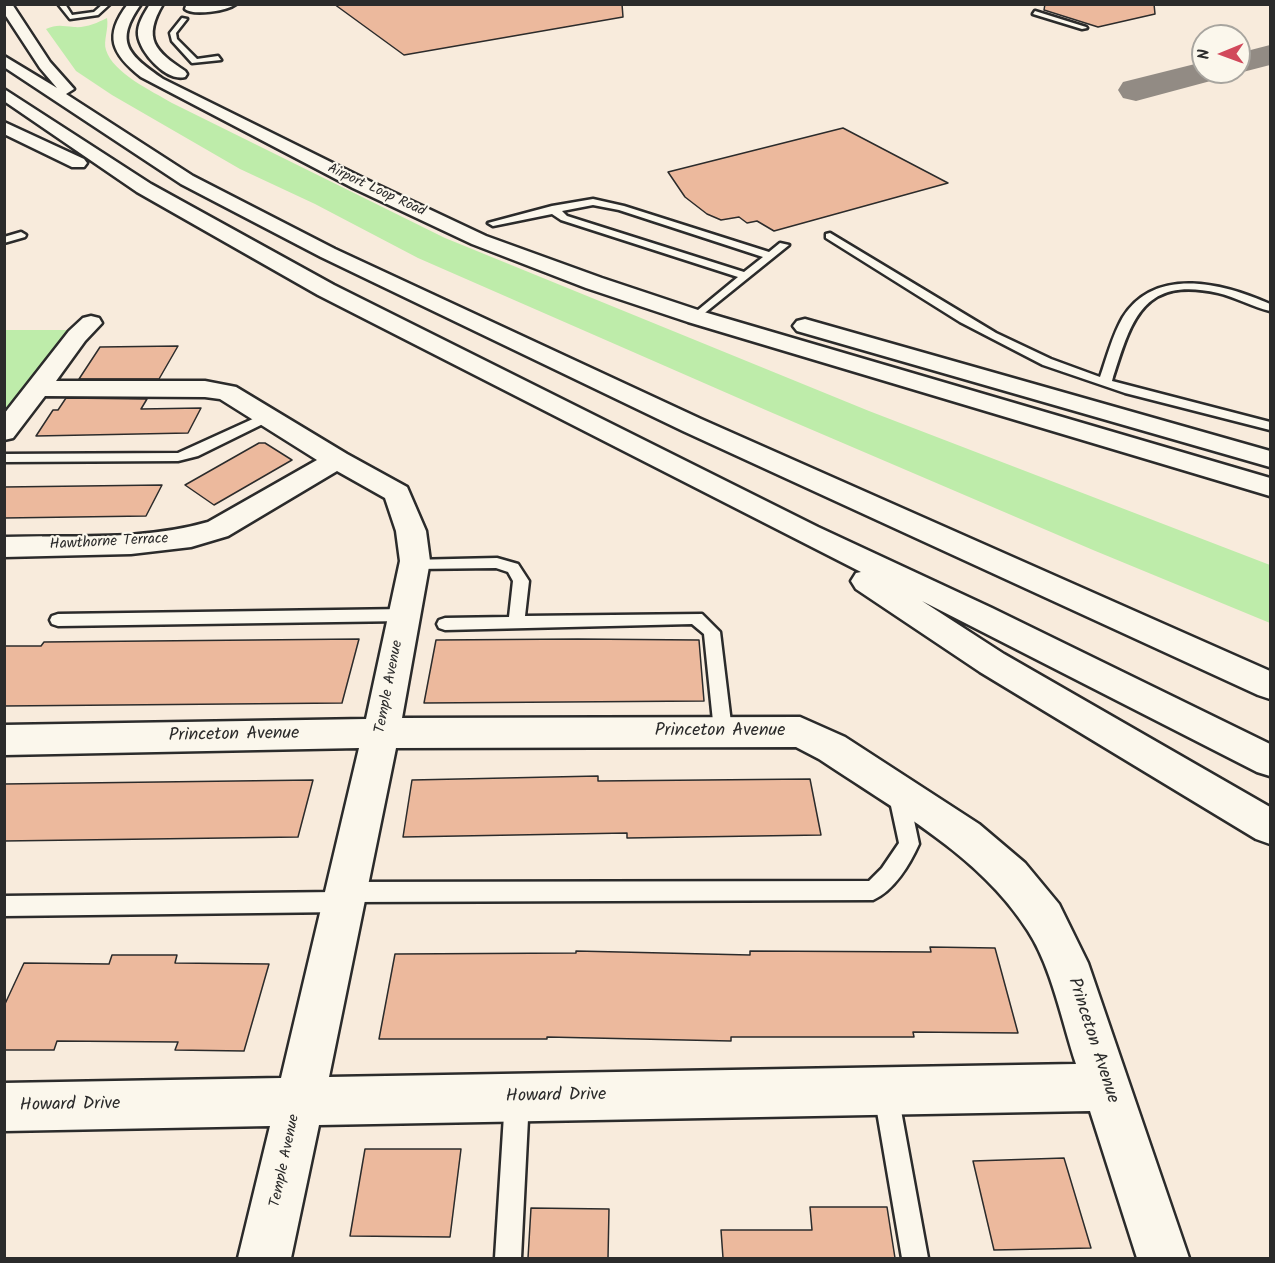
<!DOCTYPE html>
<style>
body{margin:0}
#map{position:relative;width:1275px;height:1263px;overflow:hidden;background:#f8ebdc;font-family:Kalam,sans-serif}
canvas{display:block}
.frame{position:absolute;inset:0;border:6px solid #2b2b2b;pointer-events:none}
.north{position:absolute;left:1191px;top:24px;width:60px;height:60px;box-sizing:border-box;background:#fbf7ec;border:2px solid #a8a59f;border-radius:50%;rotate:269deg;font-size:16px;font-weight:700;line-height:24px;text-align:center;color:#2b2b2b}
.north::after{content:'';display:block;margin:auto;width:21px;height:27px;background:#d1495b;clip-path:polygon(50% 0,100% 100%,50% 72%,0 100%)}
</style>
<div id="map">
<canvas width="1275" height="1263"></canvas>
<div class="frame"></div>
<div class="north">N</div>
</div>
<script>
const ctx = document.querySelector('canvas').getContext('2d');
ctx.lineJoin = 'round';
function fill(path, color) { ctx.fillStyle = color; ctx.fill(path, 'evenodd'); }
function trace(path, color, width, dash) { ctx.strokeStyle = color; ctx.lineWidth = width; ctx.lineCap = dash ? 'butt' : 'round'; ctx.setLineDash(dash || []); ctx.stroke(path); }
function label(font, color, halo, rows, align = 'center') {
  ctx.font = font + ' Kalam,sans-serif'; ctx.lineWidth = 4.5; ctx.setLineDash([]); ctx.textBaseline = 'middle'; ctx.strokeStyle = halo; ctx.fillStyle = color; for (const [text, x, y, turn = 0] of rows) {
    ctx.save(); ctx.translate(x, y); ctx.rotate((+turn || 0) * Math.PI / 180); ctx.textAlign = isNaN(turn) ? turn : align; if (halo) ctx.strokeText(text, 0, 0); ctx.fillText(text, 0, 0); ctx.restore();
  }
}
fill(new Path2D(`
 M 107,18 C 109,29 103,41 106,50 C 113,73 152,91 172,103 L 445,238 L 869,411 L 1270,565 L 1270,623 L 1093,550 L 768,411 L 418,258 L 315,204 L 240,169 L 112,95 L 76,71 L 46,29 C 57,24 62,26 74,27 C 86,28 97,23 107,18 Z
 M 5,330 L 74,330 L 5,420 Z`), '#beecaa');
fill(new Path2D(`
 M 1270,45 L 1270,65 L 1239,73 L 1234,72 L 1239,72 L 1239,53 Z
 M 1203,62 L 1203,72 L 1223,72 L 1218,79 L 1136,101 L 1123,98 L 1118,90 L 1123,82 Z`), '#928b84');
const building = new Path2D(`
 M 334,4 L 622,4 L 623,17 L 404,55 Z
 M 1045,4 L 1154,4 L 1155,14 L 1098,27 L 1044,10 Z
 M 843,128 L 948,183 L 774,231 L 757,221 L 747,223 L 739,217 L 721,220 L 707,214 L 685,197 L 668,172 Z
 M 178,346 L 159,379 L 79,379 L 100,347 Z
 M 66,398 L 147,399 L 141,409 L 201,408 L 188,433 L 36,436 L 53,410 L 58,410 Z
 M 259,443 L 265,443 L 292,460 L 214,505 L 185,485 Z
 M 162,485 L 146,516 L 4,518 L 4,487 Z
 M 359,639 L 342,703 L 4,706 L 4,646 L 41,646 L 44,642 Z
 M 578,639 L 699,640 L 704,701 L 424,703 L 436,640 Z
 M 598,776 L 598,781 L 810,779 L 821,835 L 627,838 L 627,833 L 403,837 L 412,780 Z
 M 313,780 L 298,837 L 4,841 L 4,784 Z
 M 930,947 L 995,948 L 1018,1033 L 913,1032 L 914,1037 L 731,1037 L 731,1041 L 547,1037 L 547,1039 L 379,1039 L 395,954 L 576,953 L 576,951 L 750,955 L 750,951 L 931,952 Z
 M 112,955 L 177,955 L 175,963 L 269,964 L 244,1051 L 175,1050 L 178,1042 L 57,1041 L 54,1050 L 4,1050 L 4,1006 L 24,963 L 109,964 Z
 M 365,1149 L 461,1149 L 450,1237 L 350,1236 Z
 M 1064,1158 L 1091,1248 L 994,1250 L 973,1161 Z
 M 810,1207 L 887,1207 L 895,1258 L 723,1258 L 721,1230 L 812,1230 Z
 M 531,1208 L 609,1209 L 608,1258 L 528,1258 Z`);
fill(building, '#ecb99d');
trace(building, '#2b2b2b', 1.5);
const lane = new Path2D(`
 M 58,4 L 65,4 L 72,15 L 94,12 L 103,4 L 110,4 L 98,15 L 70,19 Z
 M 1035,11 L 1086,27 L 1087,28 L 1082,29 L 1033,14 Z
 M 182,18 L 187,19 L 176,33 L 177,39 L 197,59 L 218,56 L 221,60 L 192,63 L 172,41 L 170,33 Z
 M 593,199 L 624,206 L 769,252 L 780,243 L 789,245 L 696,320 L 692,319 L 692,315 L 738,277 L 561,220 L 552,214 L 493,226 L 488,223 L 552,206 ZM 593,205 L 619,210 L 763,257 L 744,272 L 567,216 L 562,211 Z
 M 21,232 L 26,235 L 25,237 L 4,243 L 4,237 Z
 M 830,233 L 996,333 L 1051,359 L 1100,377 C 1107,357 1112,336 1123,317 C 1156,265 1225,284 1270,304 L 1270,311 C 1252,307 1236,297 1218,293 C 1142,276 1131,321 1112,381 L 1270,422 L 1270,430 L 1125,393 L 1043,365 L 960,322 L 826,238 L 826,234 Z
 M 266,413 L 273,417 L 271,420 L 198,456 L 178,461 L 4,462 L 4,454 L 178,453 Z
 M 497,558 L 518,564 L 529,581 L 525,616 L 702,614 L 720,632 L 732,731 L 729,736 L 723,738 L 717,736 L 714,731 L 704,634 L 692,624 L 445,630 L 439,628 L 437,624 L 439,620 L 445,618 L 509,617 L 513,581 L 508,572 L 496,568 L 415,569 L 410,568 L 407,564 L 410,560 Z
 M 405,609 L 411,611 L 413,615 L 411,619 L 405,621 L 58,626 L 52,624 L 50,620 L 52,616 L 58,614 Z
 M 898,784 L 905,786 L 908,792 L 919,844 C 910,864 894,891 873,900 L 353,902 L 350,909 L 343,912 L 4,916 L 4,896 L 336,892 L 339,885 L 346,882 L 869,881 L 882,868 L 899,843 L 888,792 L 891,786 Z
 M 886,1082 L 894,1086 L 898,1094 L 928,1258 L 902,1258 L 874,1094 L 878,1086 Z
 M 517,1087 L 526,1090 L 529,1099 L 521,1258 L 495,1258 L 505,1099 L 508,1090 Z`);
const street = new Path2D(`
 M 196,4 L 236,4 C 227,11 193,16 185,9 L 186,6 Z
 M 91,316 L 99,318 L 102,323 L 85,341 L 56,381 L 205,381 L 236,387 L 347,454 L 407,487 L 426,531 L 430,561 L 402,718 L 800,717 L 845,737 L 979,824 L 1025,863 L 1059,904 L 1088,963 L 1189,1258 L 1137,1258 L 1090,1111 L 319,1125 L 291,1258 L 238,1258 L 270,1126 L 4,1131 L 4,1083 L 281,1078 L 359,748 L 4,755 L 4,725 L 366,719 L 400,561 L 396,531 L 385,498 L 337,471 L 228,536 L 191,547 L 131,554 L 4,557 L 4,537 C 71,535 143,541 208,522 L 317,460 L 220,399 L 205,397 L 45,396 L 13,438 L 4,440 L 4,414 L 69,331 L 83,318 ZM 796,747 L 819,759 C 893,809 979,854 1028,931 C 1052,968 1062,1022 1076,1064 L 329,1077 L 396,748 Z`);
const secondary = new Path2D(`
 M 128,4 L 141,4 C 113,43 129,55 163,79 L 367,180 L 486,236 L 602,278 L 704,312 L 1270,478 L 1270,496 L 688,322 L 586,288 L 472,244 L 353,188 L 141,77 C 112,54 103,36 128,4 Z
 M 150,4 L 163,4 C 142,39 155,51 185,71 L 187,74 L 185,77 C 167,82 140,53 138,35 C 137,24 144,14 150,4 Z
 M 805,319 L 1270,451 L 1270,467 L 797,331 L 793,326 L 797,321 Z`);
const highway = new Path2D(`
 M 4,4 L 12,4 L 50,62 L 74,89 L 66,94 L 193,176 L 335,249 L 701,419 L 1270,671 L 1270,699 L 1258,695 L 683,431 L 321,257 L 181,184 L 4,67 L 4,56 L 57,88 L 40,68 L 4,13 Z
 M 4,89 L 151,184 L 334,285 L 818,527 L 992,608 L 1270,744 L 1270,776 L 1257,772 L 922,601 L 1004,654 L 1270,807 L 1270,844 L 1256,839 L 980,672 L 856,589 L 851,581 L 856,573 L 861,572 L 318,295 L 137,192 L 4,101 Z
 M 4,122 L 84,159 L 87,163 L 84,167 L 72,167 L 4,134 Z`);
trace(lane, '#2b2b2b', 5);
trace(street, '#2b2b2b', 5);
trace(secondary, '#2b2b2b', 5);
trace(highway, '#2b2b2b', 5);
fill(lane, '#fbf7ec');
fill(street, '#fbf7ec');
fill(secondary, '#fbf7ec');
fill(highway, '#fbf7ec');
label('14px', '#2b2b2b', '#fbf7ec', [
 ["Airport Loop Road",376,191,25]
]);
label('15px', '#2b2b2b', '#fbf7ec', [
 ["Hawthorne Terrace",109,543,-3],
 ["Temple Avenue",390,687,-79],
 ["Temple Avenue",286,1161,-78]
]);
label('18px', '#2b2b2b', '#fbf7ec', [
 ["Princeton Avenue",720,732],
 ["Princeton Avenue",234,736,-1],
 ["Princeton Avenue",1092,1041,72],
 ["Howard Drive",556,1097,-1],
 ["Howard Drive",70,1106,-1]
]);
</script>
